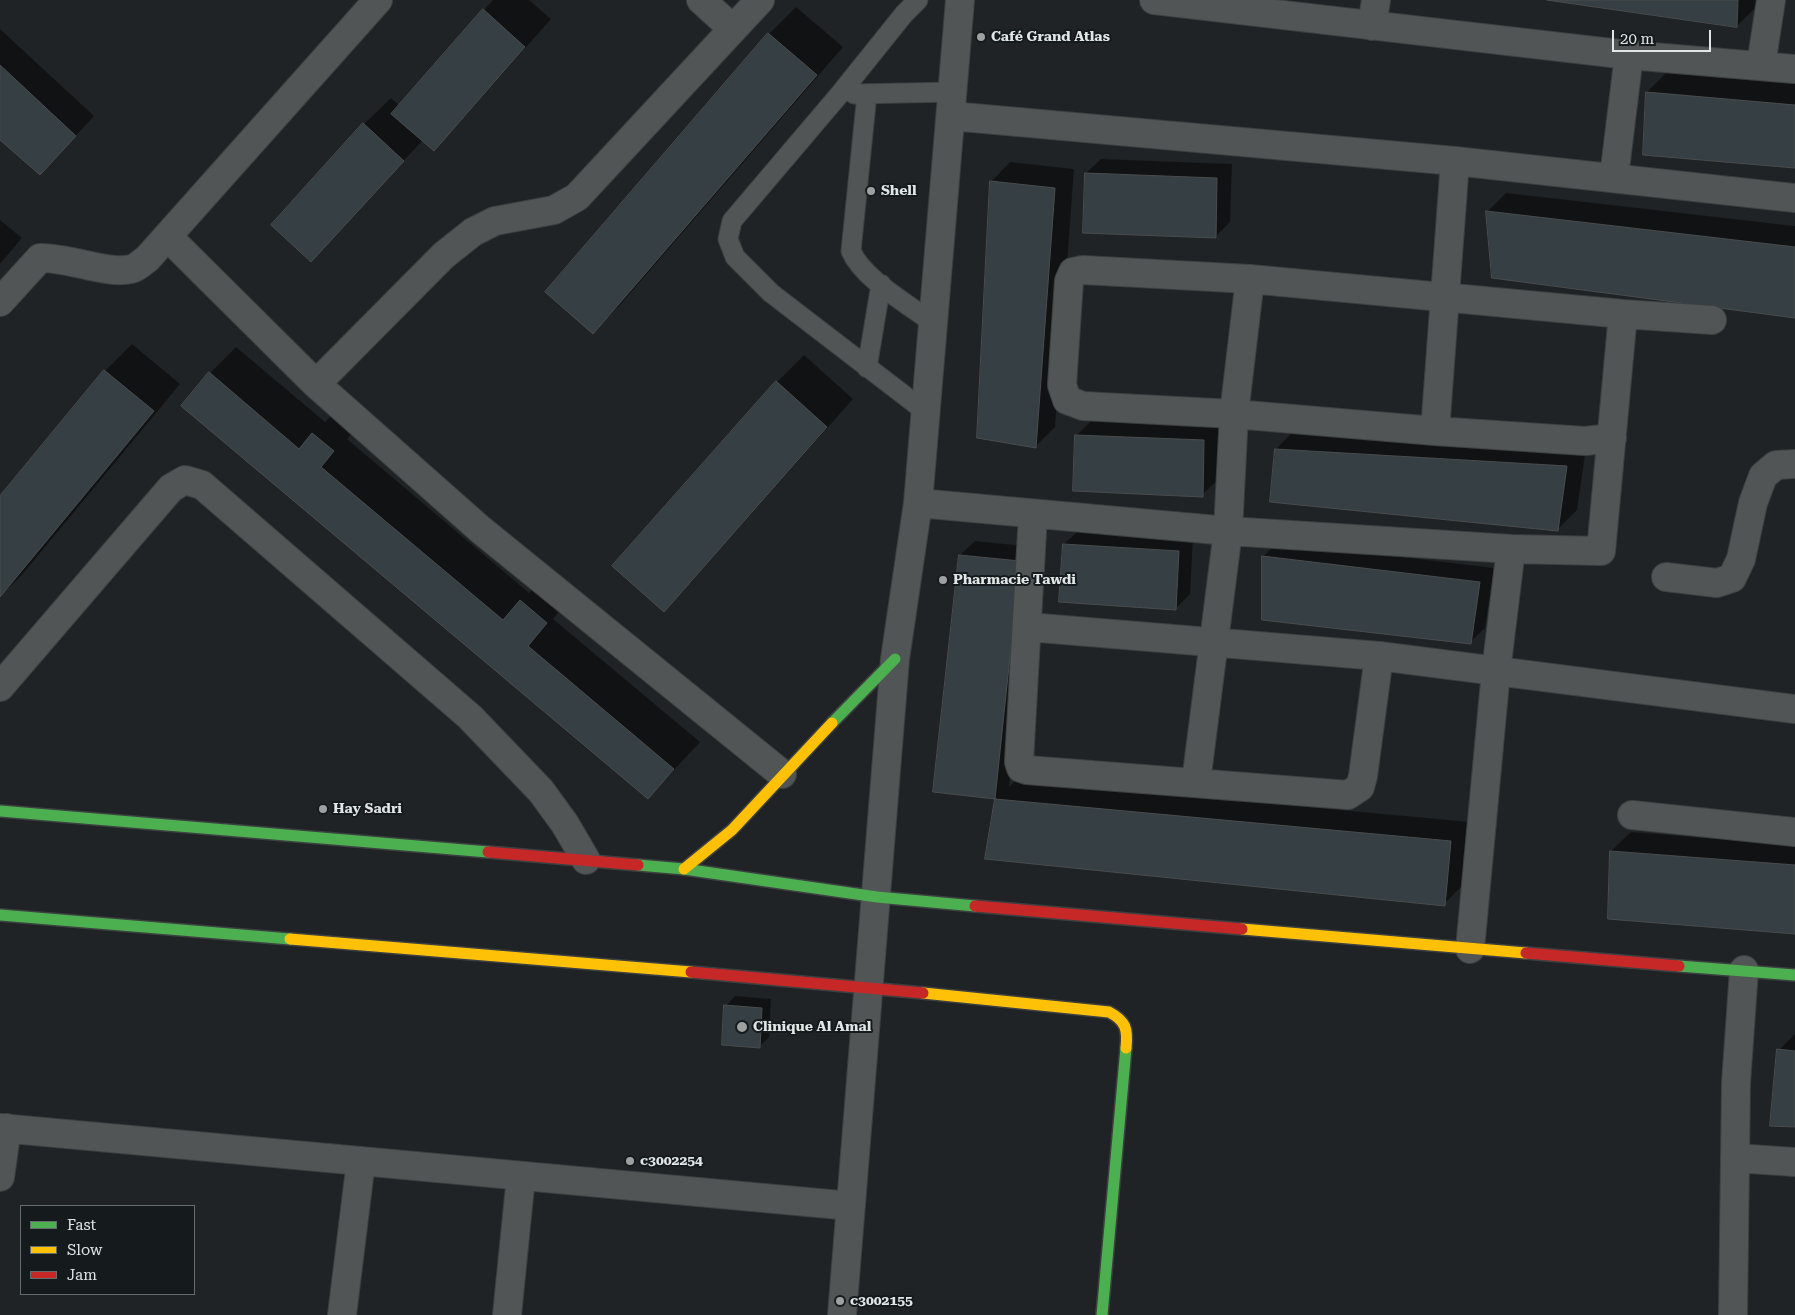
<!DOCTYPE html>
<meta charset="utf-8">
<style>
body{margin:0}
#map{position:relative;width:1795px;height:1315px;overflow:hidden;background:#202325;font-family:"Roboto Serif",serif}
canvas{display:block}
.legend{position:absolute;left:20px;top:1205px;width:175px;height:90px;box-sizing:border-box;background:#151b1d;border:1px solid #666c6d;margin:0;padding:6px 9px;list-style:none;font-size:15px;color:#e0e5e6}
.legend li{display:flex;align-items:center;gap:10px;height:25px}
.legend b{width:25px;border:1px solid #666c6d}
.scale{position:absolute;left:1612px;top:30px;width:99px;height:22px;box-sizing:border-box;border:2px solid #e0e5e6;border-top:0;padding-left:6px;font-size:15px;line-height:18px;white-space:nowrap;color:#e0e5e6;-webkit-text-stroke:4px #151b1d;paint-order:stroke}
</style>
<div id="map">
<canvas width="1795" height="1315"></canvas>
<ul class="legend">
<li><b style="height:6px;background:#4caf50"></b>Fast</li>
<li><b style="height:6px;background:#ffc107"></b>Slow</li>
<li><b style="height:6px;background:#c62828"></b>Jam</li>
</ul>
<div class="scale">20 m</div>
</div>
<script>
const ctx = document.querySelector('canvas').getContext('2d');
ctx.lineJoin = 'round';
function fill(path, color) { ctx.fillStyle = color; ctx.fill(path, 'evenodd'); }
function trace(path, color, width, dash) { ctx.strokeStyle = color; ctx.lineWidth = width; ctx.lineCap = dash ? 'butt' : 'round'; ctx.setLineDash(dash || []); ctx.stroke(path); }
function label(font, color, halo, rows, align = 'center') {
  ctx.font = font + ' "Roboto Serif",serif'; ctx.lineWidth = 4; ctx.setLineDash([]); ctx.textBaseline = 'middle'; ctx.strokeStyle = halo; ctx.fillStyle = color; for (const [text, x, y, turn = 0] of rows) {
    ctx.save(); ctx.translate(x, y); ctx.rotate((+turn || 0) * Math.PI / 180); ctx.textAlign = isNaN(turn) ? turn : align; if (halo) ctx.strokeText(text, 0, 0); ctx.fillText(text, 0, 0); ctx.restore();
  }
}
fill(new Path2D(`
 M 493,0 L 529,0 L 551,19 L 460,122 L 434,149 L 423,140 L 311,260 L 364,124 L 391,98 L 400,106 Z
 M 1556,0 L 1756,0 L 1756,7 L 1737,26 Z
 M 796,7 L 843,47 L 620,305 L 593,332 L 769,34 Z
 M 0,29 L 94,116 L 59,154 L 0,138 Z
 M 1666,73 L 1795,84 L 1795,167 L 1647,92 Z
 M 1101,159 L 1232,164 L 1230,222 L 1215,237 L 1086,173 Z
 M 1010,162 L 1074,169 L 1055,427 L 1036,446 L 991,182 Z
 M 1506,193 L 1795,226 L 1795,317 L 1487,212 Z
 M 0,220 L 22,238 L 0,264 Z
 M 132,344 L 180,384 L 21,576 L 0,596 L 0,498 L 105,371 Z
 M 236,347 L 325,422 L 340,407 L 360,424 L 347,439 L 529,593 L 548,574 L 573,595 L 553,619 L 700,742 L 648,798 L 210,373 Z
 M 804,355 L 853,399 L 690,583 L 664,610 L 777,382 Z
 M 1091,421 L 1219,426 L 1217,481 L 1202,495 L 1076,436 Z
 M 1295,430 L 1586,447 L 1577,510 L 1557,530 L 1276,449 Z
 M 1079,530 L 1193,537 L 1190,594 L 1175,609 L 1064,544 Z
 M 975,541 L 1034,547 L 1009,787 L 1016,780 L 1470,822 L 1463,885 L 1444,904 L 987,858 L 997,798 L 935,790 L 960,555 Z
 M 1277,542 L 1494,568 L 1485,628 L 1470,642 L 1263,557 Z
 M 1631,832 L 1795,845 L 1795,933 L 1611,851 Z
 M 735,996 L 771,999 L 769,1037 L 759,1047 L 726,1006 Z
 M 1795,1034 L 1795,1126 L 1779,1050 Z`), '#0007');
const building = new Path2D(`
 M 1547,0 L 1738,0 L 1737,27 Z
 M 483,9 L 525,47 L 434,151 L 391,114 Z
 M 768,33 L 817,75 L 593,334 L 545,292 Z
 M 0,65 L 76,136 L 40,175 L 0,140 Z
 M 1646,92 L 1795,105 L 1795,168 L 1643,155 Z
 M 363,123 L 404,161 L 311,262 L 271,225 Z
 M 1085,173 L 1217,178 L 1216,238 L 1083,233 Z
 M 990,181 L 1055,188 L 1036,448 L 977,438 Z
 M 1486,211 L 1795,247 L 1795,318 L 1492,278 Z
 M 104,370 L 154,411 L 0,597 L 0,496 Z
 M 209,372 L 299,449 L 312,433 L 334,451 L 321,467 L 503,620 L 520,600 L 547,623 L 528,646 L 674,769 L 648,799 L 181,406 Z
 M 776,381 L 827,427 L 664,612 L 612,566 Z
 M 1075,435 L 1204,440 L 1203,497 L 1073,491 Z
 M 1275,449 L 1567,466 L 1558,531 L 1270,502 Z
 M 1063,544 L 1179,551 L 1176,610 L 1059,602 Z
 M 959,555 L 1020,561 L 995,799 L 933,792 Z
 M 1262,556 L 1480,582 L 1471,644 L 1262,620 Z
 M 995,799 L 1451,841 L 1445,906 L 985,859 Z
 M 1610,851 L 1795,865 L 1795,934 L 1608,919 Z
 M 724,1005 L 762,1008 L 760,1048 L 722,1045 Z
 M 1777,1049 L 1795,1051 L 1795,1127 L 1770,1126 Z`);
fill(building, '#363f43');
trace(building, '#4a4d4e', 1);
const lane = new Path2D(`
 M 918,0 L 904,14 L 839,95 L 732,221 L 728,239 L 735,257 L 771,293 L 926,412
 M 854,94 L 953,92
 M 867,94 L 851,251 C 863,279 908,304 933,323
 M 867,368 L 881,284`);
const street = new Path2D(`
 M 701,0 L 733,29
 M 1154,0 L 1629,55 L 1795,69
 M 1372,26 L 1376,0
 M 1761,65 L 1771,0
 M 951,116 L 1455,161 L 1795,198
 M 1614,177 L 1629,55
 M 168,237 L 316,384 L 481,530 L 782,774
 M 0,302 L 40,258 C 68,257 108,275 131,269 C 137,268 142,262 147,259 L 378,0
 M 316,384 L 444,255 L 473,232 L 495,221 L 554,210 L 577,197 L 760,0
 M 1435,431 L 1455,161
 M 1612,438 L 1585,441 L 1435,431 L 1234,414 L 1083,406 L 1067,400 L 1062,385 L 1069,281 L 1073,272 L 1083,270 L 1250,279 L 1623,314 L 1712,320
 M 918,503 L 1228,531 L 1511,549 L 1496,671 L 1470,949
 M 1033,514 L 1019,762 L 1021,768 L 1027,770 L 1348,795 L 1360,787 L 1363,776 L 1379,656
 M 1511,549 L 1601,551 L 1623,314
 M 1666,577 L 1717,583 L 1732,578 L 1741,559 L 1753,503 L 1763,476 L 1776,465 L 1795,464
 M 1028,627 L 1379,656 L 1795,709
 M 0,687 L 171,488 L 185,480 L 202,485 L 470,717 L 541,791 L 565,824 L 586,860
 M 1196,782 L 1228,531 L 1234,414 L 1250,279
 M 1632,815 L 1795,832
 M 0,1128 L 851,1206
 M 1735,1158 L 1795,1162
 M 0,1177 L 7,1128
 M 342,1315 L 361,1161
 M 507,1315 L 521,1176
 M 842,1315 L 895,659 L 918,503 L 960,0
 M 1733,1315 L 1736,1083 L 1744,970`);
const fast = new Path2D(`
 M 832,723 L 895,659
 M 0,811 L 488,852
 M 638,865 L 684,869 L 877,897 L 975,906
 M 0,915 L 290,939
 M 1679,966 L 1795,975
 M 1102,1315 L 1126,1048`);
const slow = new Path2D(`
 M 684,869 L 732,830 L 832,723
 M 1242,929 L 1526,953
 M 290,939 L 691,972
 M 923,993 L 1109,1012 C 1126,1021 1128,1029 1126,1048`);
const jam = new Path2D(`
 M 488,852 L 638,865
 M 975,906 L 1242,929
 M 1526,953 L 1679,966
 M 691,972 L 923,993`);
trace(lane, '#3d4041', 21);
trace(street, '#3d4041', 30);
trace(fast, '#3d4041', 14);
trace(slow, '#3d4041', 14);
trace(jam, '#3d4041', 14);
trace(lane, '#525556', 19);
trace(street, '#525556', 28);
trace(fast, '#4caf50', 11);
trace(slow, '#ffc107', 11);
trace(jam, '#c62828', 11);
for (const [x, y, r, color] of [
 [981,37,5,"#9da1a2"],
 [871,191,5,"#9da1a2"],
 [943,580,5,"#9da1a2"],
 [323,809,5,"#9da1a2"],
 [742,1027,6,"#9da1a2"],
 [630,1161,5,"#9da1a2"],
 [840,1301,5,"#9da1a2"]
]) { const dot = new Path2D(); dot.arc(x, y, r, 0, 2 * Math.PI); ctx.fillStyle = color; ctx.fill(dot); trace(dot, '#151b1d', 2); }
label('bold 14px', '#e0e5e6', '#151b1d', [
 ["Café Grand Atlas",991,37],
 ["Shell",881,191],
 ["Pharmacie Tawdi",953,580],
 ["Hay Sadri",333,809],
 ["Clinique Al Amal",753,1027],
 ["c3002254",640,1161],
 ["c3002155",850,1301]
], 'left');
</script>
